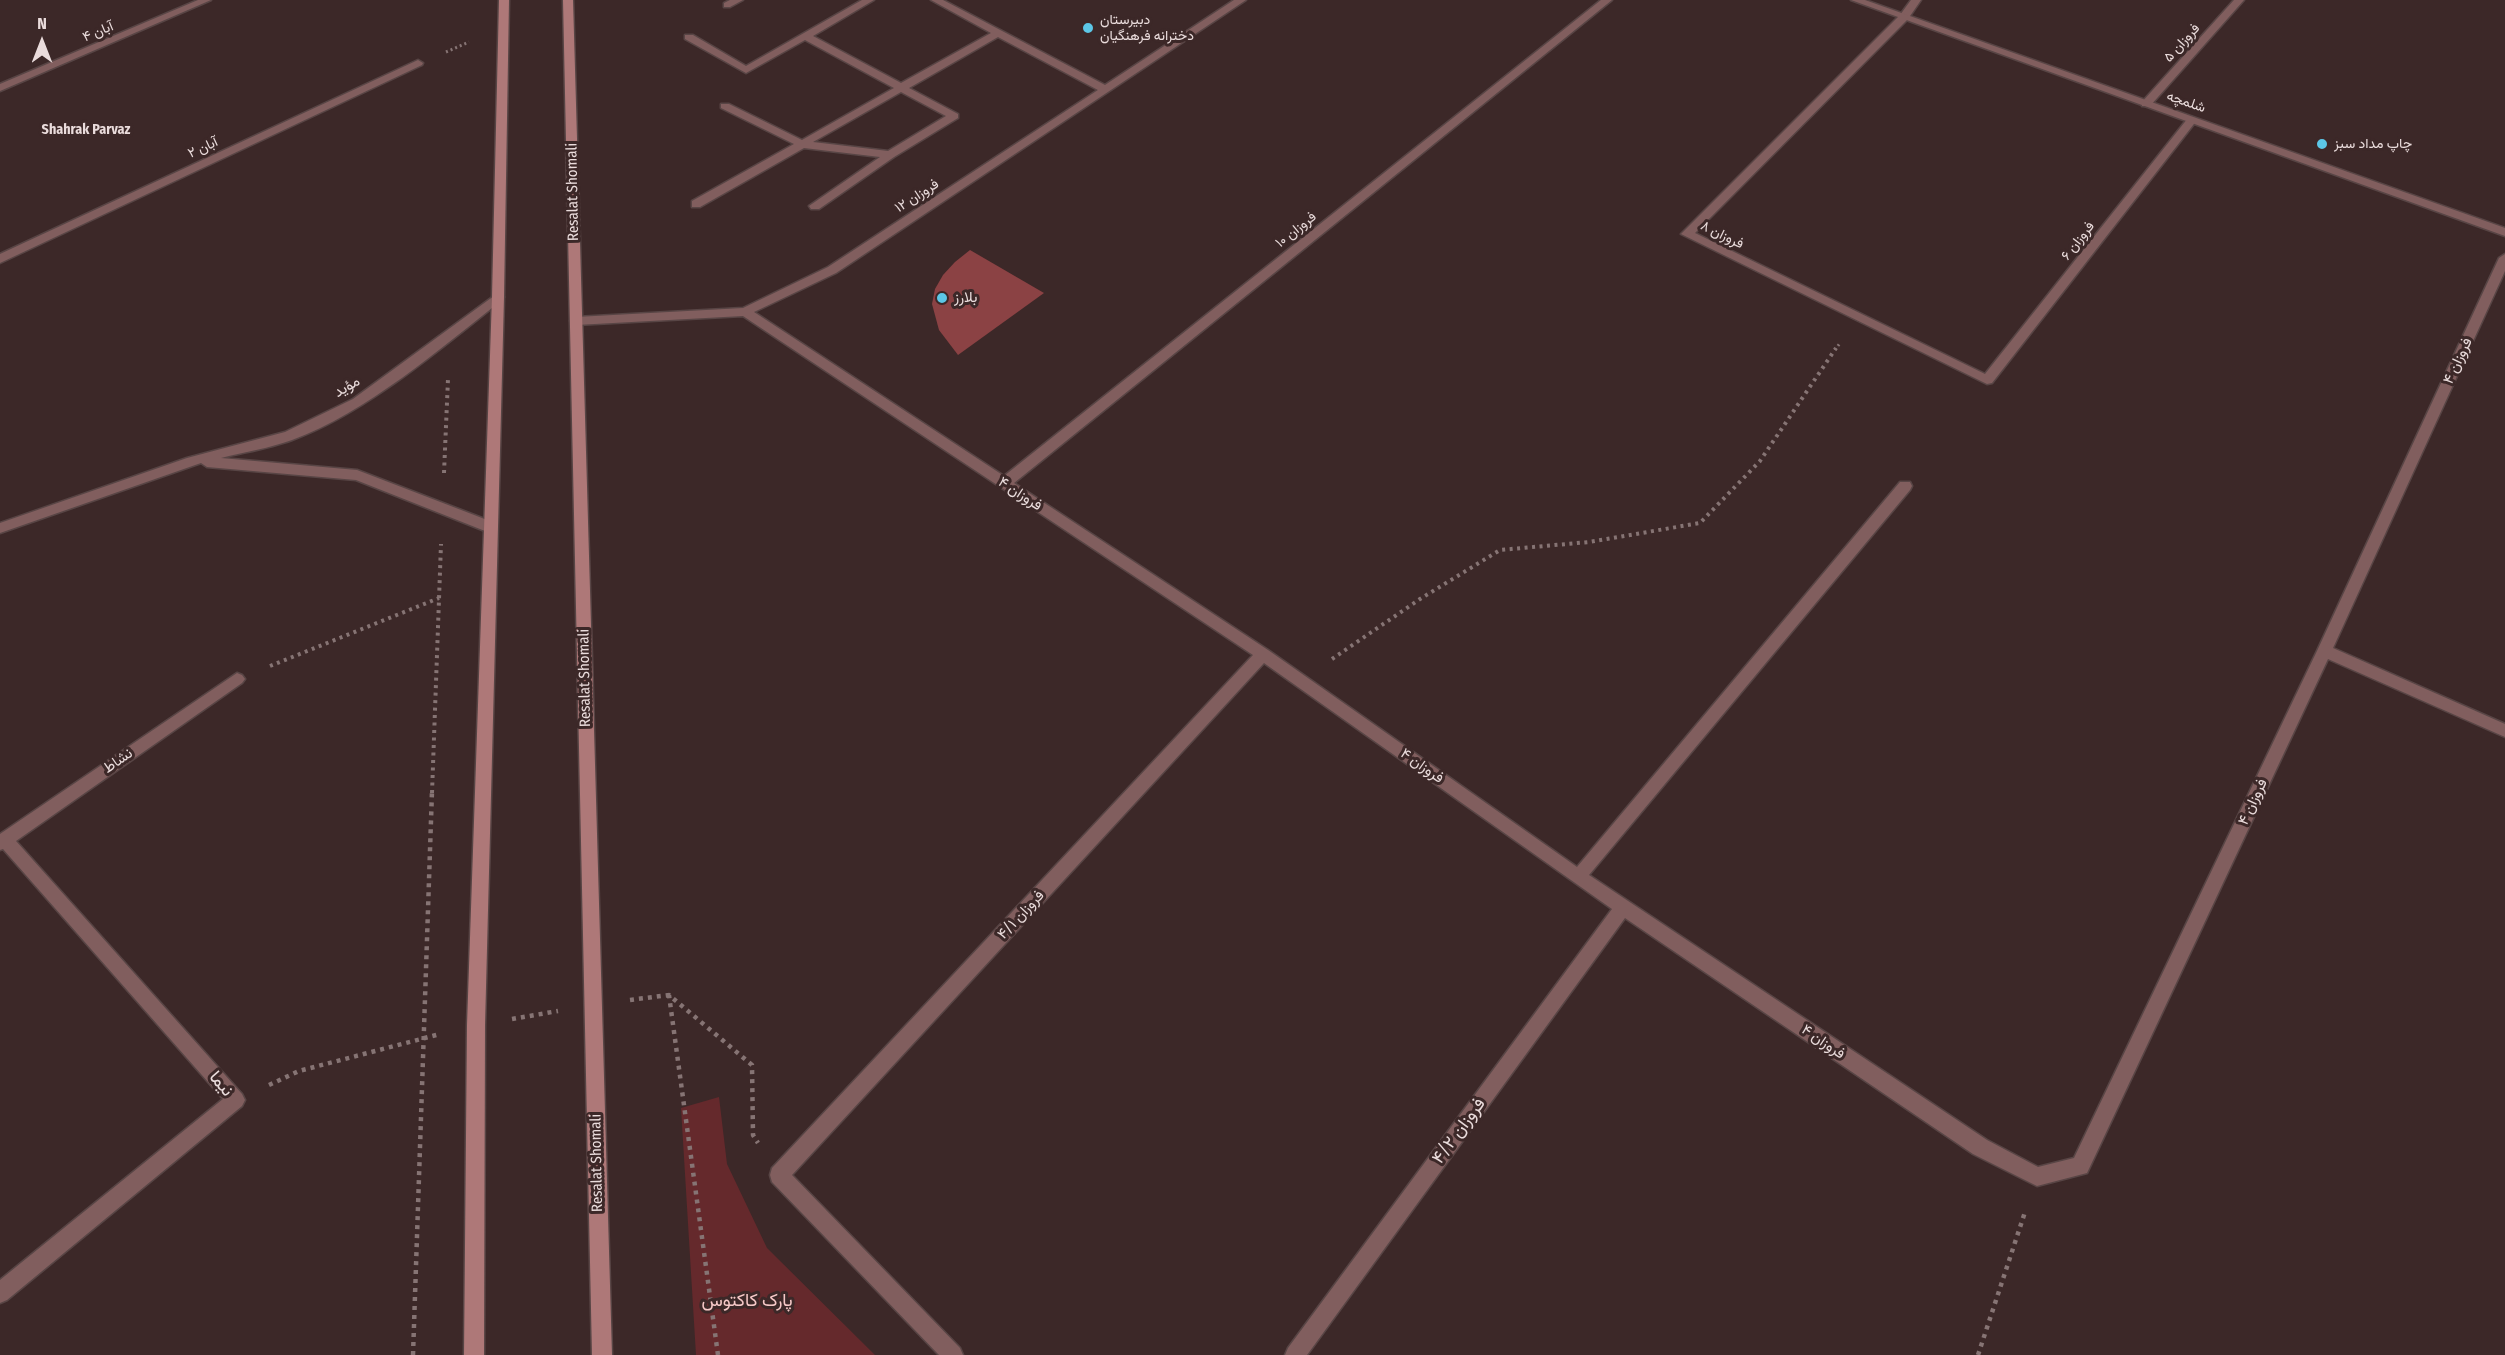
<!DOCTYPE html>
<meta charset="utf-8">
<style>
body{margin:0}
#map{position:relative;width:2505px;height:1355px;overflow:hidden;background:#3c2828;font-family:"Fira Sans Condensed",sans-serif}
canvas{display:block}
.north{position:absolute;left:12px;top:12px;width:60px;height:60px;-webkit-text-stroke:4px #3c2828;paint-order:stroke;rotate:0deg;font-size:16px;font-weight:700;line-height:24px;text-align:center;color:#eadcdc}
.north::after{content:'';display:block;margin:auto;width:21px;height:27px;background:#eadcdc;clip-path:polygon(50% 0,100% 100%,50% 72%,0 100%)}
</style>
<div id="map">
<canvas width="2505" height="1355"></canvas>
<div class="north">N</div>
</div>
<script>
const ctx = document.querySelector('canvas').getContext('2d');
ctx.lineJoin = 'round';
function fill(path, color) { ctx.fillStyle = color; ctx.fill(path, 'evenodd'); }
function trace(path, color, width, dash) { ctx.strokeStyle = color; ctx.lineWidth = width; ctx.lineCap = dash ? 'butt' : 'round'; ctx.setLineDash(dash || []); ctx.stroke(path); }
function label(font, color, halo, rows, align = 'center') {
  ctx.font = font + ' "Fira Sans Condensed",Vazirmatn,sans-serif'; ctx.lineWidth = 6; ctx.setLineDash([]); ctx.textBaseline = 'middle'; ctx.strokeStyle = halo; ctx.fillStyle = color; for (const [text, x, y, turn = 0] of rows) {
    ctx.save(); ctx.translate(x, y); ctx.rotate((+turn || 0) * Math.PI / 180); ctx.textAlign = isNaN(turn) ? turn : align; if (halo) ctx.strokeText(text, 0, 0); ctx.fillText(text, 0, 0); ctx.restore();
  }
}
fill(new Path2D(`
 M 719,1097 L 727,1164 L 767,1248 L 875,1355 L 696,1355 L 681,1108 Z`), '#65292c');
fill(new Path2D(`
 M 970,250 L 1044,293 L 958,355 L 939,330 L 932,304 L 935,289 L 943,275 L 955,262 Z`), '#8b4244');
const minor = new Path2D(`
 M 198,0 L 211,0 L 0,91 L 0,84 Z
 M 730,0 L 743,0 L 730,7 L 724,7 L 724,3 Z
 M 862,0 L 874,0 L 813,36 L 901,83 L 991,33 L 931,0 L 943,0 L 1105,85 L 1234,0 L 1246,0 L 836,273 L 754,312 L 1004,476 L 1601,0 L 1612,0 L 1014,483 L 1268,650 L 1577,867 L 1900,482 L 1910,482 L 1912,486 L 1910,490 L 1589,875 L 1987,1140 L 2038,1167 L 2074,1158 L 2317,651 L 2499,258 L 2505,254 L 2505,271 L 2333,648 L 2505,724 L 2505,737 L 2328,659 L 2087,1173 L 2037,1186 L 1973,1154 L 1625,918 L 1307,1355 L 1285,1355 L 1288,1348 L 1612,909 L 1264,663 L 792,1175 L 960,1348 L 963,1355 L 939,1355 L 772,1182 L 770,1175 L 772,1168 L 1253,655 L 743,316 L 576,325 L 570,321 L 576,317 L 743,308 L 828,267 L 1098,90 L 998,37 L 909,88 L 958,114 L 958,118 L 894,157 L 819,209 L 811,209 L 809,206 L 880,157 L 804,148 L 700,207 L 692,207 L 692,201 L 794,144 L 721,108 L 721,104 L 729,104 L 802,140 L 894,88 L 805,40 L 746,73 L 685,39 L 685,35 L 693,35 L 746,66 ZM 901,92 L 946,116 L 888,151 L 813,142 Z
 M 1911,0 L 1921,0 L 1908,19 L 1695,233 L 1985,374 L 2188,118 L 2192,117 L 2197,120 L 1992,383 L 1987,384 L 1681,234 L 1900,15 Z
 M 2234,0 L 2244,0 L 2150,106 L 2142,106 L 2142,102 Z
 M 418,60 L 423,63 L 422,65 L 0,263 L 0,254 Z
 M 237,673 L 242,675 L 245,679 L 242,683 L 16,841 L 242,1094 L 245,1100 L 242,1106 L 7,1300 L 0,1303 L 0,1280 L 223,1099 L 3,849 L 0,850 L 0,834 Z`);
const tertiary = new Path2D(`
 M 1851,0 L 1865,0 L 2505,228 L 2505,236 Z
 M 498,293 L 504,297 L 502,300 C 441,348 366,413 292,440 C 270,448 245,452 221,458 L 357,470 L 495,523 L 497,527 L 495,531 L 485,531 L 356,480 L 207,467 L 201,463 L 0,533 L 0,523 L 187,458 L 285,432 L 353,399 Z`);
const secondary = new Path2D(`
 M 499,0 L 509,0 L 504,297 L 485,1025 L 484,1355 L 464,1355 L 467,1025 L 492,297 Z
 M 563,0 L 573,0 L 612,1355 L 592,1355 Z`);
trace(minor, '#584545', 3);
trace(tertiary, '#584545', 3);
trace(secondary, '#584545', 3);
trace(new Path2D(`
 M 446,52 L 469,42
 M 1835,350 L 1840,343`), '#867474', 3, [2, 3]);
trace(new Path2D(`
 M 444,473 L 448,379
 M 1332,659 L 1420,599 L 1500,550 L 1589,542 L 1700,523 L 1760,461 L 1836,348
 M 270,666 L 439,598
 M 432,793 L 441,544`), '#867474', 4, [3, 4.5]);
trace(new Path2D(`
 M 630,1000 L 669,995
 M 512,1019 L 558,1011
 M 269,1085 L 299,1071 L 440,1034
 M 413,1355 L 432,791
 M 718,1355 L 669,995 L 752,1065 L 753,1135 L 758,1143
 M 1978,1355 L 2025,1212`), '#867474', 4.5, [4, 5]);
fill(minor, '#815e5e');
fill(tertiary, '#815e5e');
fill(secondary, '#ae7878');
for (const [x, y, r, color] of [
 [1088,28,6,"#5cc7e7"],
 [2322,144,6,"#5cc7e7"],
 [942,298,6,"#5cc7e7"]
]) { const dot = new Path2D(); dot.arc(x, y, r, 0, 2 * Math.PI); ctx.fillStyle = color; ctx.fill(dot); trace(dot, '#3c2828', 2); }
label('14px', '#eadcdc', '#3c2828', [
 ["دبیرستان",1100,20],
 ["دخترانه فرهنگیان",1100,36],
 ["چاپ مداد سبز",2334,144]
], 'left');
label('14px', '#eadcdc', '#3c2828', [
 ["آبان ۴",98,32,-23],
 ["فروزان ۵",2182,43,-48],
 ["شلمچه",2186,102,19],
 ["آبان ۲",203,148,-25],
 ["فروزان ۱۲",917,196,-33],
 ["فروزان ۱۰",1296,230,-39],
 ["فروزان ۸",1722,235,26],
 ["فروزان ۶",2078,241,-52]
]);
label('bold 14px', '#eadcdc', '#3c2828', [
 ["Shahrak Parvaz",86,130]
]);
label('15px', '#eadcdc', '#3c2828', [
 ["Resalat Shomali",573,192,-91],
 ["فروزان ۴",2458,361,-65],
 ["مؤید",347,387,-31],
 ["فروزان ۴",1020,494,33],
 ["Resalat Shomali",585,678,-91],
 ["نشاط",118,761,-35],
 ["فروزان ۴",1422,766,35],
 ["فروزان ۴",2253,802,-65],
 ["فروزان ۴/۱",1021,915,-47],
 ["فروزان ۴",1823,1042,34],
 ["Resalat Shomali",597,1163,-91]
]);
label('15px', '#eadcdc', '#3c2828', [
 ["بلارز",954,298]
], 'left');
label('18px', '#eadcdc', '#3c2828', [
 ["نیما",221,1084,49],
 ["فروزان ۴/۲",1459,1131,-54]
]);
label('18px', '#f6c8c7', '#3c2828', [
 ["پارک کاکتوس",747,1301]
]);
</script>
